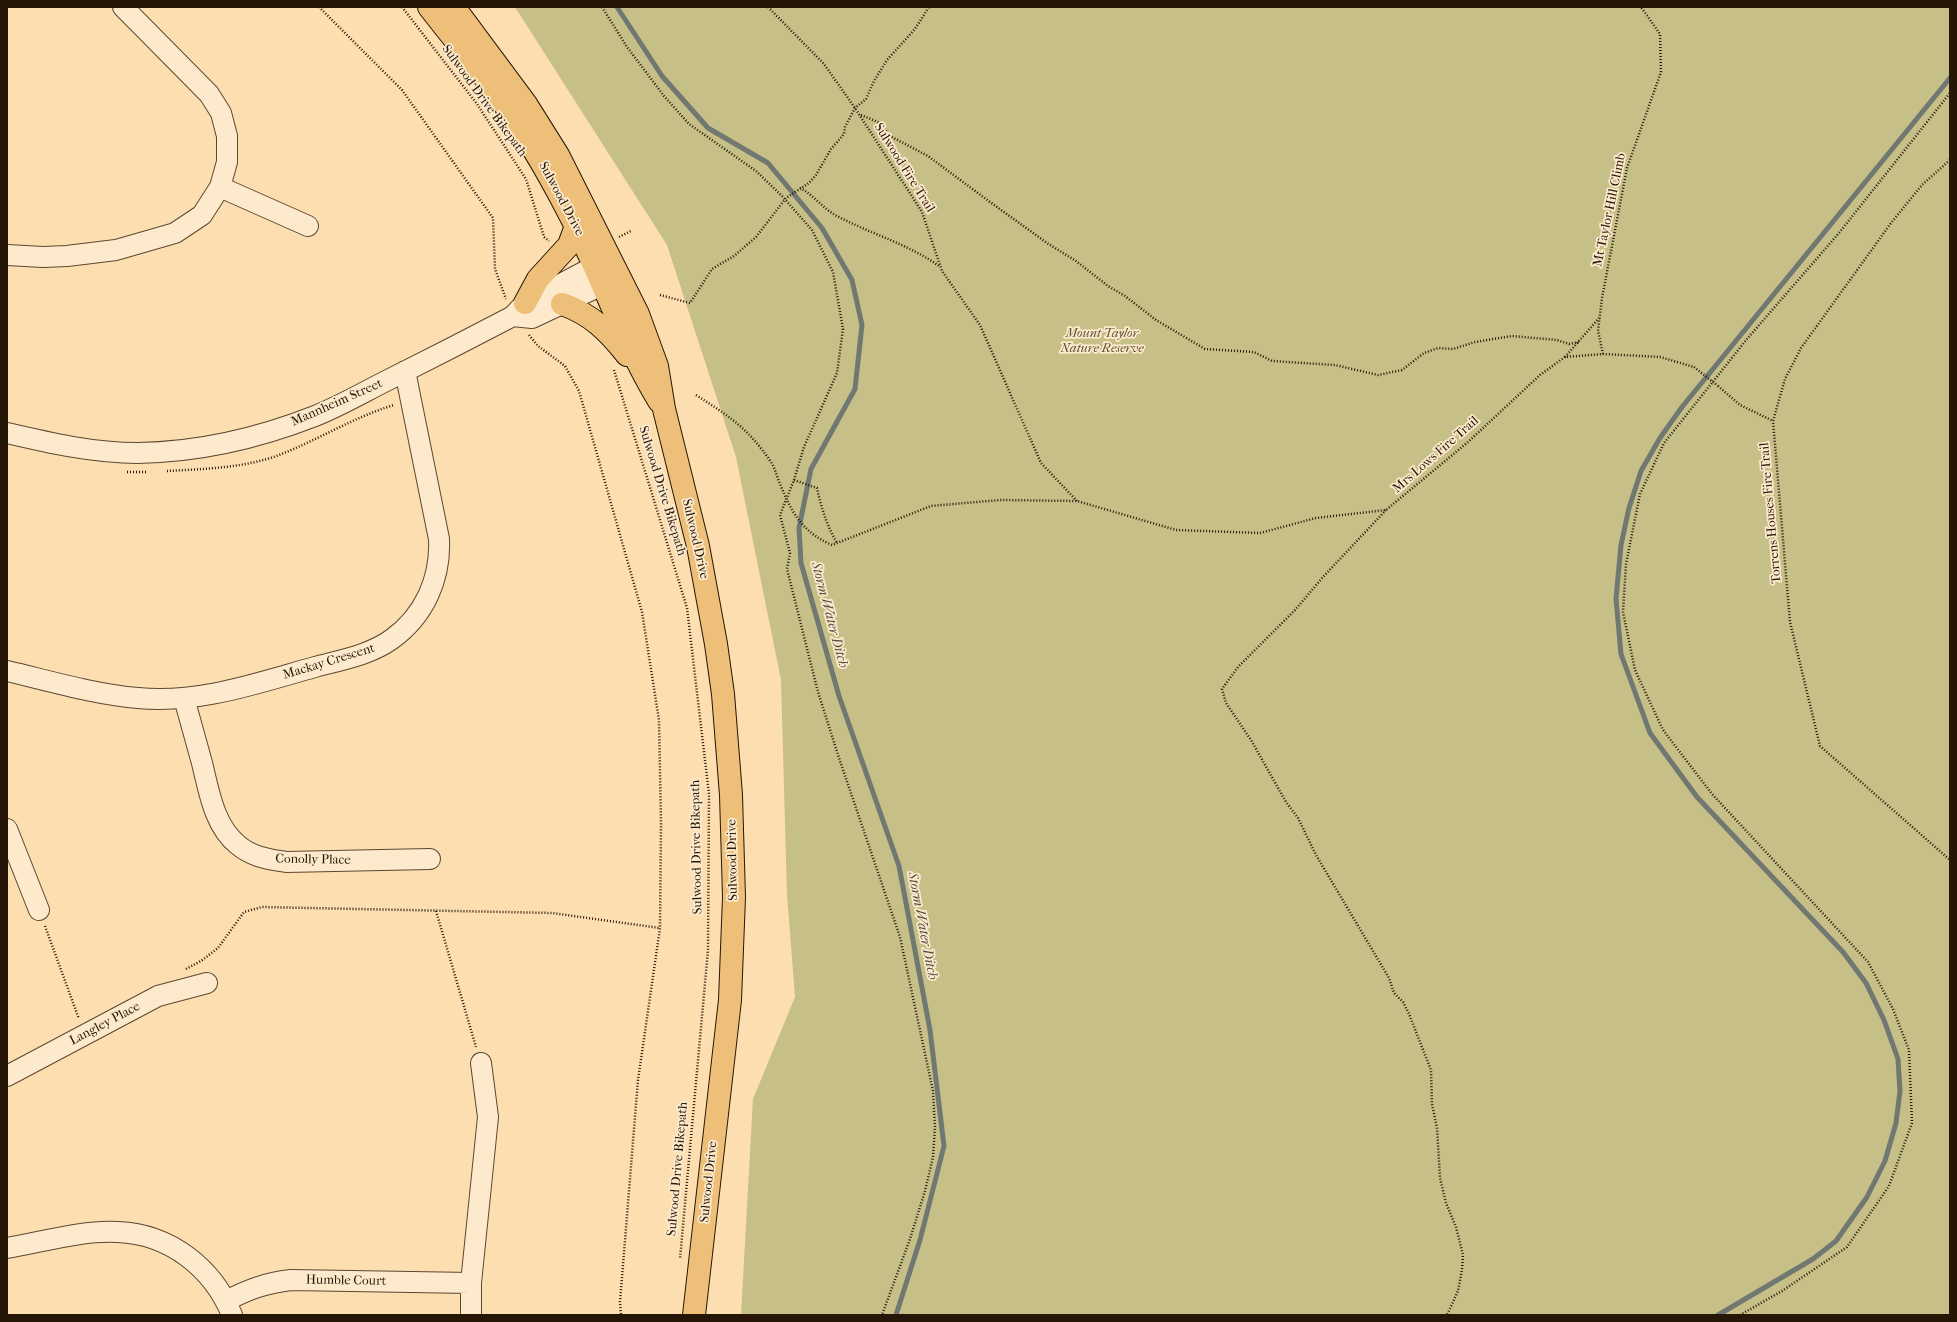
<!DOCTYPE html>
<style>
body{margin:0}
#map{position:relative;width:1957px;height:1322px;overflow:hidden;background:#fcdeb0;font-family:"IM FELL French Canon",serif}
canvas{display:block}
.frame{position:absolute;inset:0;border:8px solid #251607;pointer-events:none}
</style>
<div id="map">
<canvas width="1957" height="1322"></canvas>
<div class="frame"></div>
</div>
<script>
const ctx = document.querySelector('canvas').getContext('2d');
ctx.lineJoin = 'round';
function fill(path, color) { ctx.fillStyle = color; ctx.fill(path, 'evenodd'); }
function trace(path, color, width, dash) { ctx.strokeStyle = color; ctx.lineWidth = width; ctx.lineCap = dash ? 'butt' : 'round'; ctx.setLineDash(dash || []); ctx.stroke(path); }
function label(font, color, halo, rows, align = 'center') {
  ctx.font = font + ' "IM FELL French Canon",serif'; ctx.lineWidth = 3.5; ctx.setLineDash([]); ctx.textBaseline = 'middle'; ctx.strokeStyle = halo; ctx.fillStyle = color; for (const [text, x, y, turn = 0] of rows) {
    ctx.save(); ctx.translate(x, y); ctx.rotate((+turn || 0) * Math.PI / 180); ctx.textAlign = isNaN(turn) ? turn : align; if (halo) ctx.strokeText(text, 0, 0); ctx.fillText(text, 0, 0); ctx.restore();
  }
}
fill(new Path2D(`
 M 515,7 L 1950,7 L 1950,1315 L 741,1315 L 753,1099 L 795,997 L 787,894 L 781,680 L 736,457 L 667,245 Z`), '#c6bf87');
trace(new Path2D(`
 M 617,7 L 662,76 L 708,128 L 768,163 L 822,228 L 852,280 L 862,325 L 855,389 L 811,469 L 799,528 L 801,563 L 839,696 L 899,866 L 930,1030 L 944,1146 L 920,1240 L 896,1315
 M 1718,1315 L 1813,1259 L 1836,1241 L 1867,1197 L 1885,1161 L 1896,1123 L 1900,1091 L 1898,1059 L 1884,1020 L 1866,983 L 1843,952 L 1697,797 L 1650,733 L 1621,654 L 1616,599 L 1621,545 L 1629,508 L 1641,471 L 1660,438 L 1682,407 L 1950,78`), '#717871', 5);
const minor = new Path2D(`
 M 220,187 L 308,226
 M 7,255 L 43,257 L 67,256 L 116,250 L 175,233 L 202,215 L 220,187 L 227,162 L 227,136 L 221,113 L 209,94 L 123,7
 M 513,316 L 532,318 L 617,278
 M 7,433 C 50,443 93,453 138,453 C 199,452 259,438 315,416 C 340,406 364,392 388,380 C 430,359 471,338 513,316 L 525,303 L 608,259
 M 7,671 C 50,681 93,694 138,698 C 199,704 257,683 315,667 C 341,660 370,655 392,639 C 424,616 441,579 439,539 L 405,371
 M 184,698 C 190,720 196,741 202,763 C 209,791 214,826 238,845 C 252,857 268,859 286,862 L 430,859
 M 7,829 L 39,910
 M 7,1076 L 158,996 L 207,983
 M 7,1248 C 43,1242 81,1230 118,1232 C 170,1234 213,1268 232,1315
 M 471,1283 L 471,1315
 M 226,1301 C 249,1289 266,1283 291,1280 L 471,1283 L 488,1117 L 481,1063`);
const major = new Path2D(`
 M 429,7 C 449,33 471,59 491,86 C 521,126 547,170 570,215 C 602,276 623,342 659,401
 M 454,7 L 526,104 L 558,155 L 638,314 L 657,366 L 664,409 L 698,546 L 716,644 L 723,694 L 731,795 L 734,897 L 730,1000 L 694,1315
 M 525,303 L 538,279 L 569,245 L 576,226
 M 562,304 C 591,314 608,331 627,355`);
trace(minor, '#5b4831', 22);
trace(major, '#251607', 24);
trace(new Path2D(`
 M 319,7 L 402,90 L 493,218 L 495,269 L 506,299
 M 402,7 L 477,104 L 526,179 L 544,237 L 549,241
 M 602,7 L 627,47 L 664,96 L 689,124 L 756,171 L 782,196 L 812,230 L 833,272 L 843,329 L 837,373 L 804,447 L 794,480 L 780,515 L 790,553 L 787,569 L 818,692 L 839,758 L 900,937 L 933,1091 L 935,1127 L 933,1157 L 925,1191 L 910,1239 L 882,1315
 M 768,7 L 824,64 L 855,108 L 922,212 L 942,271 L 980,325 L 1041,463 L 1077,501
 M 861,115 L 880,123 L 890,136 L 928,156 L 990,202 L 1047,243 L 1076,261 L 1108,286 L 1125,296 L 1156,320 L 1205,349 L 1254,352 L 1272,361 L 1335,365 L 1378,375 L 1402,370 L 1424,353 L 1438,348 L 1453,349 L 1475,342 L 1512,336 L 1557,340 L 1569,344 L 1579,342
 M 1950,160 L 1922,185 L 1891,223 L 1801,348 L 1785,379 L 1773,421 L 1790,622 L 1820,746 L 1950,860
 M 800,188 C 814,195 823,209 837,216 C 871,234 908,244 939,266
 M 619,237 L 631,231
 M 660,295 L 690,303 L 712,269 L 734,256 L 756,237 L 786,198 L 809,183 L 816,175 L 831,149 L 844,134 L 845,127 L 855,108 L 866,99 L 874,81 L 887,60 L 915,29 L 929,7
 M 529,335 L 538,346 L 565,366 L 579,391 L 642,612 L 659,720 L 661,823 L 660,928 L 638,1080 L 620,1302 L 621,1315
 M 1603,354 L 1598,331 L 1602,298 L 1627,168 L 1661,72 L 1660,34 L 1641,7
 M 1565,357 L 1600,317
 M 614,370 L 687,608 L 709,794 L 708,950 L 680,1259
 M 1718,386 L 1740,405 L 1773,421
 M 696,395 C 730,417 747,427 771,462 C 775,468 777,477 780,484 C 792,513 802,532 832,545 L 931,506 L 1000,500 L 1077,501 L 1176,530 L 1260,533 L 1316,518 L 1386,510 L 1468,442 L 1540,375 L 1565,357 L 1603,354 L 1660,357 L 1694,367
 M 167,471 C 203,469 245,468 279,455 C 318,440 354,417 394,405
 M 127,472 L 146,472
 M 794,480 L 817,488 C 821,507 827,526 837,543
 M 1386,510 L 1323,577 L 1295,610 L 1238,667 L 1222,689 L 1226,703 L 1251,740 L 1286,802 L 1298,818 L 1316,855 L 1389,978 L 1394,993 L 1403,1002 L 1409,1014 L 1431,1070 L 1432,1104 L 1437,1128 L 1440,1178 L 1446,1203 L 1456,1227 L 1463,1255 L 1462,1270 L 1458,1291 L 1447,1315
 M 436,911 L 476,1047
 M 45,926 L 79,1019
 M 186,969 L 201,961 L 218,948 L 244,912 L 262,907 L 552,913 L 660,928
 M 1740,1315 L 1782,1291 L 1847,1247 L 1889,1186 L 1912,1123 L 1909,1050 L 1893,1009 L 1868,962 L 1712,794 L 1663,730 L 1635,670 L 1623,612 L 1626,564 L 1640,494 L 1664,443 L 1747,339 L 1839,233 L 1950,93`), '#251607', 2.5, [1, 2]);
trace(minor, '#fdeacc', 20);
trace(major, '#eebf78', 22);
trace(new Path2D(`
 M 1694,367 L 1718,386`), '#251607', 2.5, [1, 2]);
label('13px', '#251607', '#fdeacc', [
 ["Sulwood Drive Bikepath",484,101,54],
 ["Sulwood Fire Trail",904,168,58],
 ["Sulwood Drive",561,199,62],
 ["Mt Taylor Hill Climb",1610,210,-78],
 ["Mannheim Street",337,403,-24],
 ["Mrs Lows Fire Trail",1436,455,-41],
 ["Sulwood Drive Bikepath",662,491,73],
 ["Torrens Houses Fire Trail",1771,513,-95],
 ["Sulwood Drive",695,539,77],
 ["Mackay Crescent",329,662,-17],
 ["Sulwood Drive Bikepath",697,847,-91],
 ["Conolly Place",313,860,1],
 ["Sulwood Drive",733,860,-91],
 ["Langley Place",105,1024,-28],
 ["Sulwood Drive Bikepath",678,1169,-85],
 ["Sulwood Drive",709,1182,-84],
 ["Humble Court",346,1281,1]
]);
label('italic 13px', '#5d5134', '#fdeacc', [
 ["Mount Taylor",1102,334],
 ["Nature Reserve",1102,349]
]);
label('italic 14px', '#514f45', '#fdeacc', [
 ["Storm Water Ditch",829,615,75],
 ["Storm Water Ditch",922,926,79]
]);
</script>
